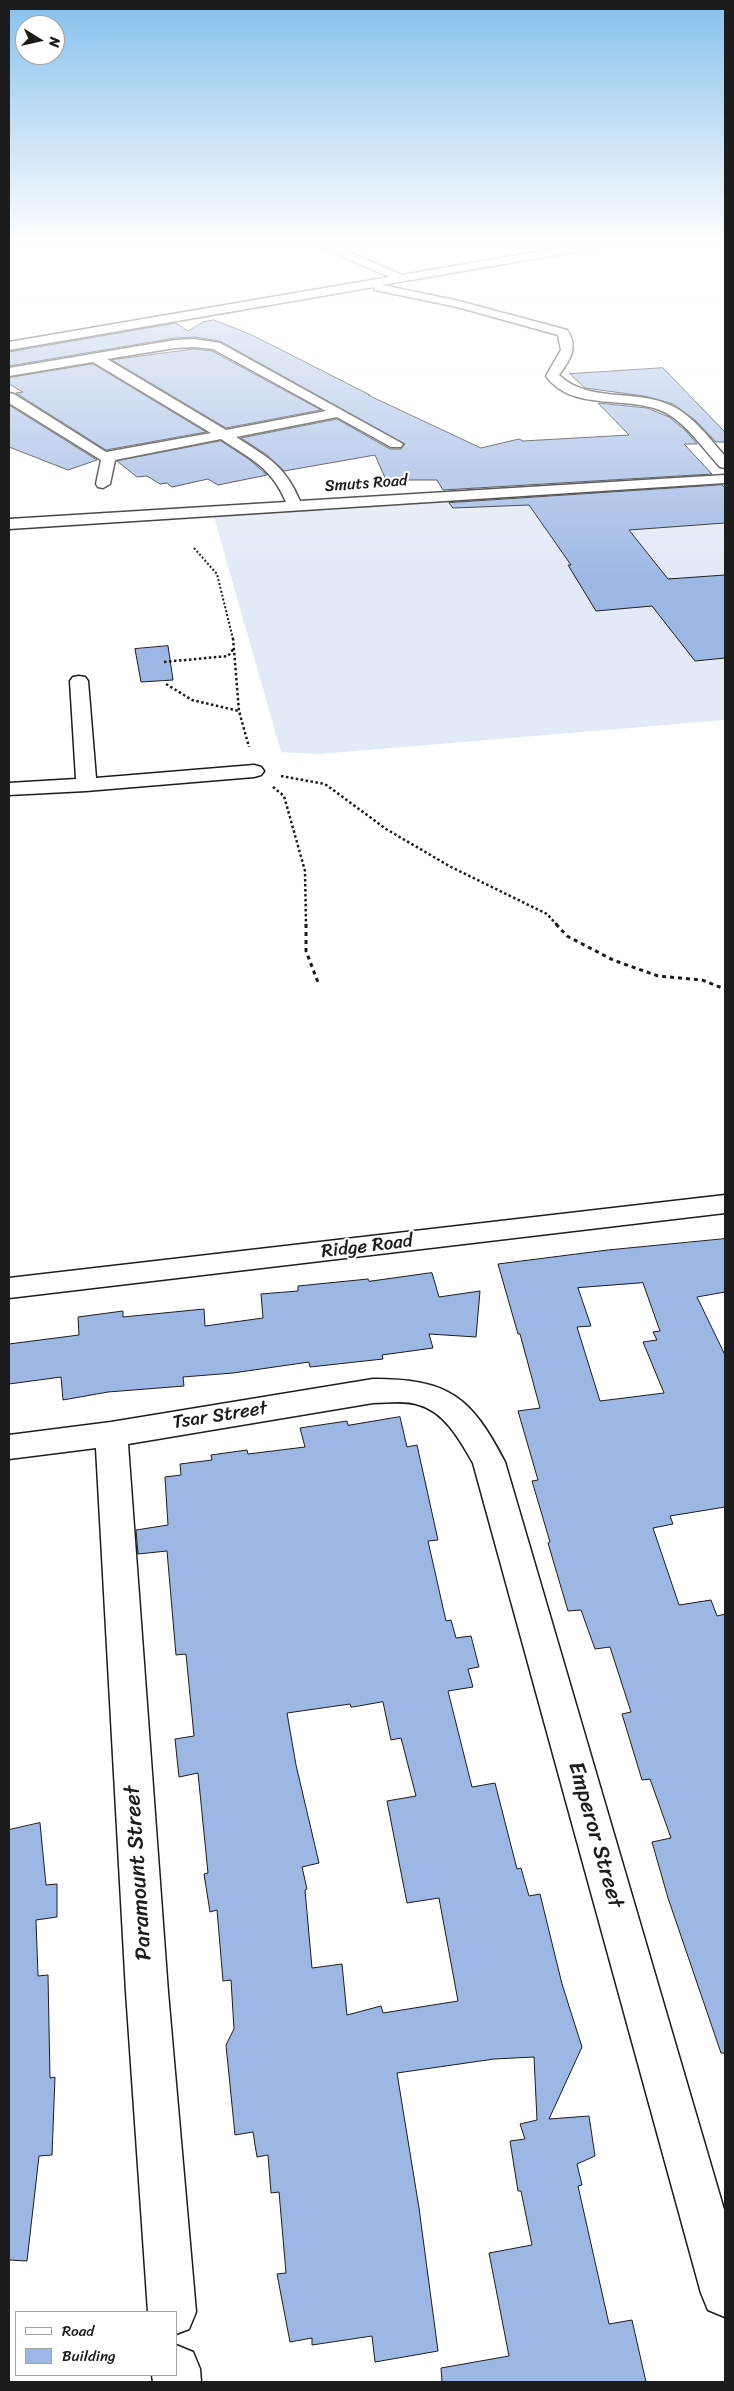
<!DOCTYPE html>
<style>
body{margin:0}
#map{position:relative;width:734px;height:2391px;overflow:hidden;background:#fff;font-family:Sriracha,sans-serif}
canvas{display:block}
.frame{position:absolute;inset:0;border:10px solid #1c1c1c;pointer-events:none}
.legend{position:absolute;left:15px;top:2311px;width:162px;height:65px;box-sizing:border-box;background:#fff;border:1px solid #a4a4a4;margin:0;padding:6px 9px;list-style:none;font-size:15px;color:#1c1c1c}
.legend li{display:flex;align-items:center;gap:10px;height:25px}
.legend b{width:25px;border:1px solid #a4a4a4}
.north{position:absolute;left:15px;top:15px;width:50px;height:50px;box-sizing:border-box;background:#fff;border:1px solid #a4a4a4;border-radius:50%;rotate:99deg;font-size:14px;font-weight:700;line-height:20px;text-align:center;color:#1c1c1c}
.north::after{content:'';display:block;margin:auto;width:18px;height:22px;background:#1c1c1c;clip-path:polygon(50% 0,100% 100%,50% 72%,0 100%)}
</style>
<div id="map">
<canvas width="734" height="2391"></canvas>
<div class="frame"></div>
<ul class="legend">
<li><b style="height:6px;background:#fff"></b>Road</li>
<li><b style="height:14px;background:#9db7e4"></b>Building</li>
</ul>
<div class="north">N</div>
</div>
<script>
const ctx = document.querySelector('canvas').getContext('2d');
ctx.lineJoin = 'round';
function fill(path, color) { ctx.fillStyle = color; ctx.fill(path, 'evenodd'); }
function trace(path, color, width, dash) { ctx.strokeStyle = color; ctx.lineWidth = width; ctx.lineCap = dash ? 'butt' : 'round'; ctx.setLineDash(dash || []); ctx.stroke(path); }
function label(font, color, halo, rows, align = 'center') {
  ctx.font = font + ' Sriracha,sans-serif'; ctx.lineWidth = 4; ctx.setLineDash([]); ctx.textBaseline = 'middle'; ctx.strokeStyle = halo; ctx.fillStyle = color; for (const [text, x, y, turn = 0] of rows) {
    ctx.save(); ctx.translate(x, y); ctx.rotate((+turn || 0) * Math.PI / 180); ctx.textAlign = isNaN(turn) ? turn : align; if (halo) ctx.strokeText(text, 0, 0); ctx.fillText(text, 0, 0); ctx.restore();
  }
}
fill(new Path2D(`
 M 725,483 L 725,720 L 320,754 L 281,752 L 214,517 Z`), '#e2e9f7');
const building = new Path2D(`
 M 214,320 L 252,335 L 370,395 L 368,395 L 481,448 L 519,439 L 523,441 L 629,435 L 598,403 L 647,408 L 669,417 L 685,430 L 697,444 L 684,444 L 712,474 L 443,490 L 437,480 L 386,480 L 375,455 L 284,471 L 267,455 L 241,438 L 337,419 L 390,449 L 401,449 L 405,444 L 220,341 L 194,337 L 175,338 L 9,366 L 9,352 L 176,323 L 188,331 L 203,322 Z
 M 194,349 L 212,351 L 321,410 L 226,428 L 112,360 Z
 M 93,364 L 206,432 L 106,450 L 16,393 L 23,392 L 9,384 L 9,378 Z
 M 663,368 L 725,432 L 725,442 L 716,442 L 695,420 L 673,404 L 644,396 L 585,388 L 570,374 Z
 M 9,405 L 97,460 L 68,470 L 9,447 Z
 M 221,441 L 250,460 L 267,475 L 218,485 L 208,479 L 172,487 L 167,483 L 160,484 L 147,476 L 137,477 L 117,461 Z
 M 722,485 L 725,488 L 725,523 L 629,530 L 668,579 L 725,575 L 725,658 L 695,661 L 652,606 L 596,611 L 568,565 L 571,565 L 529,505 L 453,508 L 449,503 Z
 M 168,646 L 173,680 L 141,682 L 135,649 Z
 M 725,1239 L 725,1292 L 697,1297 L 725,1355 L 725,1507 L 670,1516 L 673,1524 L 653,1528 L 679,1605 L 711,1600 L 717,1616 L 725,1614 L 725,2053 L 721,2053 L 668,1898 L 652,1842 L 671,1838 L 650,1779 L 642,1780 L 622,1714 L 631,1712 L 610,1647 L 595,1649 L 581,1610 L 568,1611 L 548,1543 L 550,1542 L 532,1481 L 538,1480 L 518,1411 L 540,1408 L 520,1334 L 518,1334 L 498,1264 L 608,1250 ZM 643,1283 L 660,1331 L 653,1332 L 657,1340 L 643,1342 L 664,1393 L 600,1401 L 577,1327 L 591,1326 L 578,1288 Z
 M 432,1273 L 439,1297 L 480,1291 L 476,1337 L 429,1334 L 433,1348 L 382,1355 L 383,1359 L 310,1367 L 309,1362 L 233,1373 L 183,1377 L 184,1386 L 108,1392 L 63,1400 L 61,1377 L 9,1384 L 9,1344 L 79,1335 L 78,1317 L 123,1311 L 123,1317 L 204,1309 L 205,1326 L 263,1318 L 261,1294 L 298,1291 L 298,1286 L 368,1279 L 369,1281 Z
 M 400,1417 L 407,1447 L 417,1445 L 438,1540 L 428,1541 L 446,1621 L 451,1620 L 456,1638 L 471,1636 L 479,1667 L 468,1669 L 473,1687 L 448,1691 L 472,1787 L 495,1783 L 517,1869 L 521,1868 L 529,1896 L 540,1894 L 562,1984 L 582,2047 L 549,2119 L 589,2116 L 595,2156 L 577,2164 L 582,2185 L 578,2186 L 609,2324 L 632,2320 L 646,2382 L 442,2382 L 441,2368 L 509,2356 L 489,2253 L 532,2245 L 521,2191 L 518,2191 L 510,2141 L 525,2139 L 520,2124 L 537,2120 L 534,2057 L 494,2059 L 397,2073 L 419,2208 L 438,2351 L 375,2362 L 372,2336 L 312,2345 L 312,2338 L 290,2342 L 277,2274 L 286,2273 L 279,2192 L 271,2193 L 268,2155 L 257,2157 L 253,2132 L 235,2135 L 226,2045 L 234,2029 L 231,1980 L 223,1981 L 217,1910 L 210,1912 L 204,1874 L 208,1873 L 198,1773 L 179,1777 L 175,1739 L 194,1736 L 186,1654 L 176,1655 L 167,1551 L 138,1554 L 136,1530 L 168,1525 L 165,1477 L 181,1475 L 180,1464 L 212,1460 L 211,1455 L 247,1450 L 248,1454 L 305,1447 L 300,1428 L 347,1421 L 348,1425 ZM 383,1702 L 391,1740 L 401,1738 L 416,1796 L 387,1801 L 407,1903 L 439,1898 L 458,2001 L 383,2013 L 381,2006 L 347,2015 L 342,1964 L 312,1968 L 305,1890 L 307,1889 L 302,1867 L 319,1863 L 296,1765 L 287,1713 L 350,1704 L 351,1707 Z
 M 40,1823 L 46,1885 L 57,1884 L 57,1917 L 36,1920 L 38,1976 L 48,1975 L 50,2078 L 55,2077 L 52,2155 L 39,2156 L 27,2261 L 9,2260 L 9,1830 Z`);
fill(building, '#9db7e4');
trace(building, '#1c1c1c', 1);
const minor = new Path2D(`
 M 319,246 L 334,246 L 402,275 L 571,246 L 596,246 L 591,249 L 382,285 L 459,301 L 567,330 C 579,348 570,360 559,375 C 590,404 636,388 672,406 C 693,416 710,439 725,456 L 725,468 L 720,467 C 703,449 685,421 662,411 C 625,395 572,412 546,376 L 561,350 L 558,335 L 457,307 L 375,290 L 374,287 L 9,350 L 9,342 L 389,277 Z
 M 194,339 L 220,343 L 403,444 L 401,447 L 391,447 L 337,417 L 236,437 C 268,458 284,464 300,501 L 725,475 L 725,483 L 9,529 L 9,519 L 286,502 C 271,467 252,460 221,439 L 115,460 L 110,484 L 103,488 L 98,487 L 96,484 L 101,460 L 9,403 L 9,393 L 14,394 L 106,452 L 211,433 L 93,362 L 9,376 L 9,368 L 175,340 ZM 194,347 L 213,349 L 326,411 L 226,430 L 107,359 L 175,348 Z
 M 79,676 L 85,677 L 88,681 L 96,778 L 254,765 L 261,767 L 264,771 L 261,775 L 254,777 L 86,791 L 9,795 L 9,783 L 76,779 L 70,681 L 73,677 Z
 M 725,1195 L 725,1213 L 9,1298 L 9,1278 Z
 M 373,1379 C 448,1379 471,1396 505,1462 L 725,2213 L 725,2317 L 708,2310 L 701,2293 L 473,1463 C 461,1442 445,1412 419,1405 C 405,1400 388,1403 373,1403 L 128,1444 L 168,1992 L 196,2312 L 189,2329 L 176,2334 L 176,2312 L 148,2312 L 126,1992 L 96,1448 L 9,1459 L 9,1435 L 111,1422 Z
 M 176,2345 L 193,2352 L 200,2369 L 201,2382 L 153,2382 L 152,2375 L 176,2375 Z`);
trace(minor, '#1c1c1c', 3);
trace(new Path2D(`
 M 194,548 L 217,574 L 233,639`), '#1c1c1c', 2, [2, 2]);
trace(new Path2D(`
 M 233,638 L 239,711 L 249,747
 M 164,662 L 228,656 L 234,648
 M 166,684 L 192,700 L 239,711
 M 281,776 L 325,784 L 386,829 L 451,867 L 547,914 L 557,925
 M 273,787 L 284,796 L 305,871 L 306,925`), '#1c1c1c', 2.5, [2.5, 2.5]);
trace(new Path2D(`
 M 306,924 L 306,951 L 319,985
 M 556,924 L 567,936 L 613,960 L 658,976 L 702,980 L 725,989`), '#1c1c1c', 3, [4, 4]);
fill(minor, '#fff');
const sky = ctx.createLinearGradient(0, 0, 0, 581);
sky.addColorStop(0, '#85c0ec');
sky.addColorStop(0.42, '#fff');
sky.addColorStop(1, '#ffffff00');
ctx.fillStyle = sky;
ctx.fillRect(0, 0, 734, 581);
label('16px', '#1c1c1c', '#fff', [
 ["Smuts Road",366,484,-4]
]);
label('19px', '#1c1c1c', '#fff', [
 ["Ridge Road",367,1247,-7],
 ["Tsar Street",220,1416,-9]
]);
label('22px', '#1c1c1c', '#fff', [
 ["Emperor Street",595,1835,74],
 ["Paramount Street",139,1873,-94]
]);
</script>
